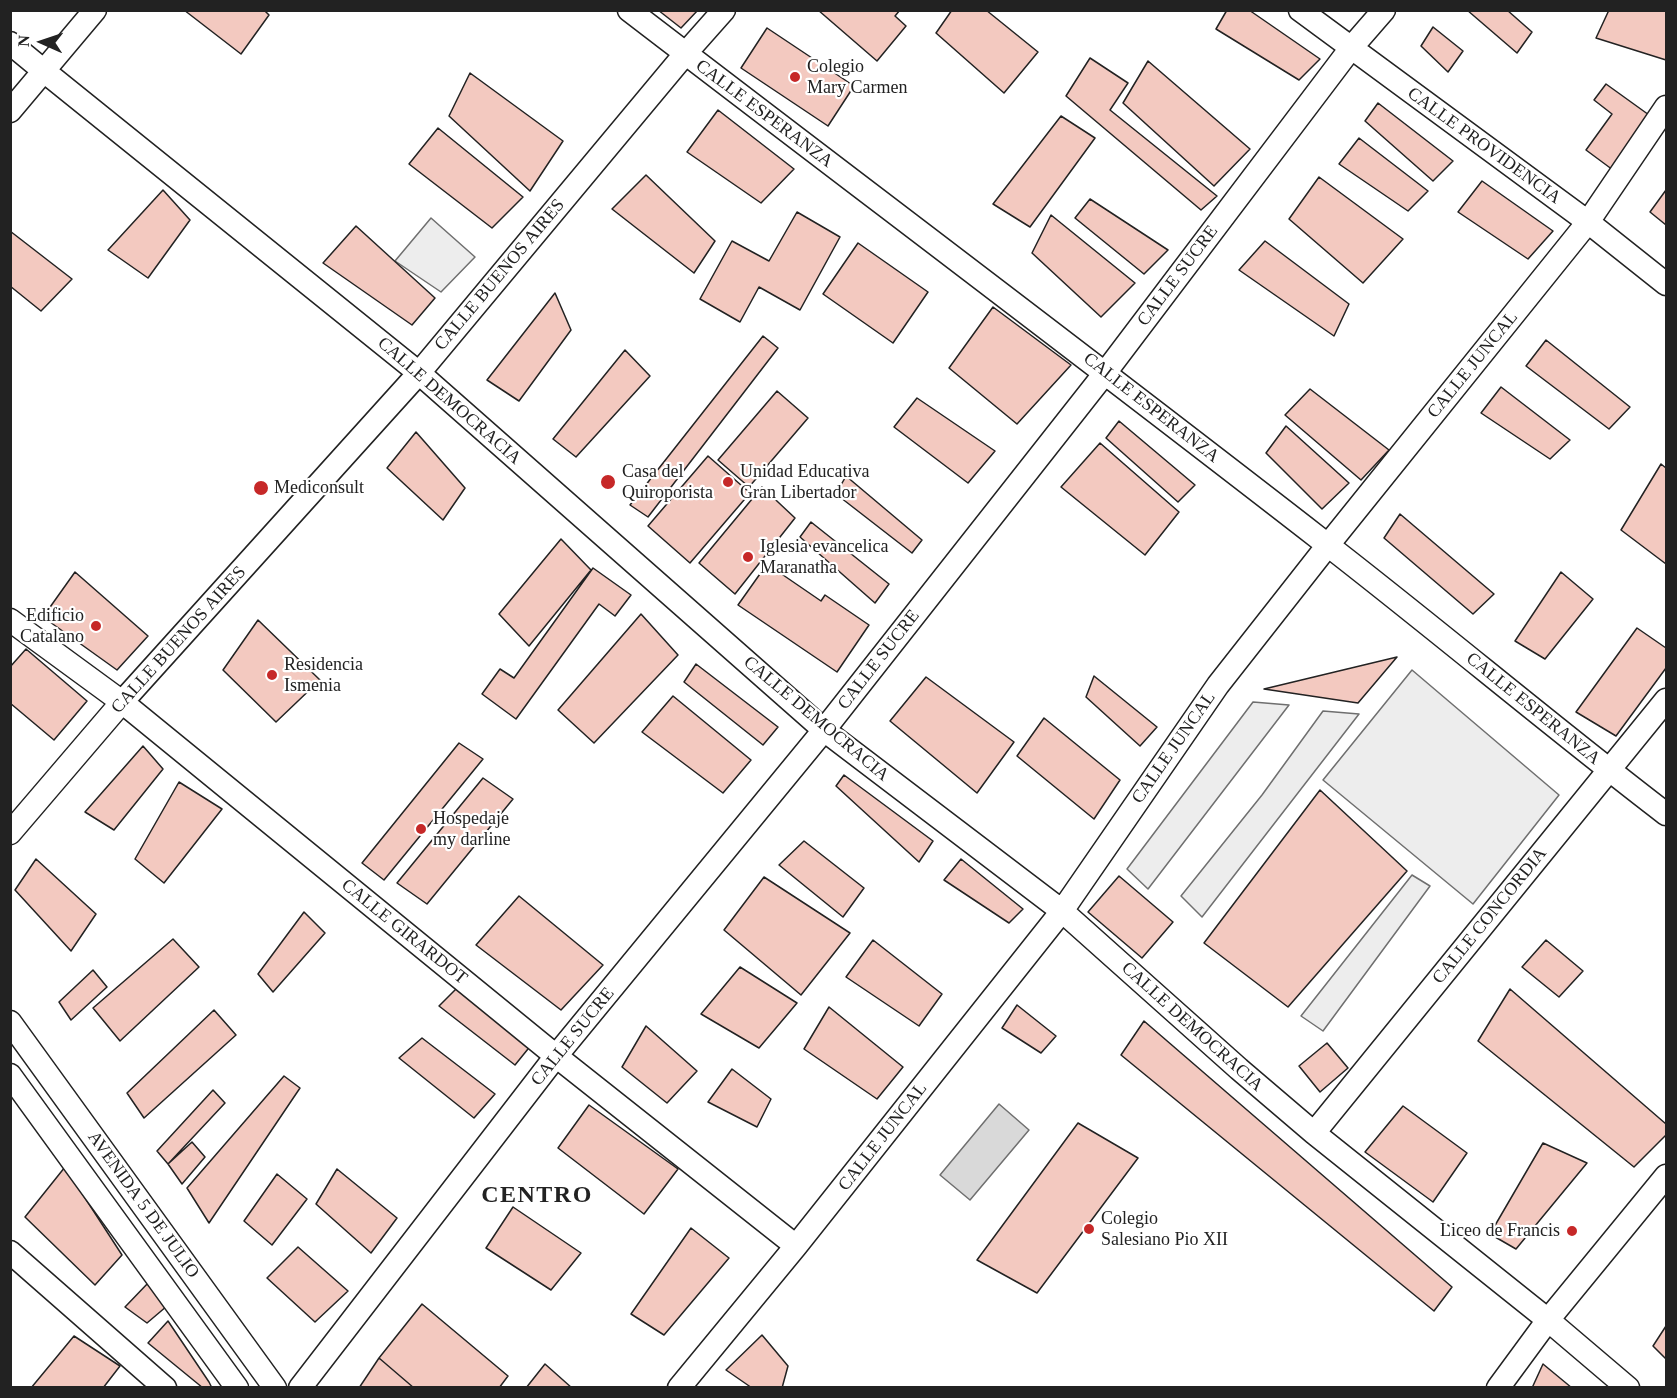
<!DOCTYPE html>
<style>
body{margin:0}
#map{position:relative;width:1677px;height:1398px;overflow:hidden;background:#fff;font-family:Georgia,serif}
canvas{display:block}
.frame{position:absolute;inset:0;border:12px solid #222;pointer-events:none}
.north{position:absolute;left:12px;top:12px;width:60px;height:60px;-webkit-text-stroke:4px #fff;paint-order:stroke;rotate:273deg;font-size:16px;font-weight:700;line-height:24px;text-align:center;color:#222}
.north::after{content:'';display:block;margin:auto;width:21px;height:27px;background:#222;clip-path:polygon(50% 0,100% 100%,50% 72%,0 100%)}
</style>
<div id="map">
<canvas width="1677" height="1398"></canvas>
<div class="frame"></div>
<div class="north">N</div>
</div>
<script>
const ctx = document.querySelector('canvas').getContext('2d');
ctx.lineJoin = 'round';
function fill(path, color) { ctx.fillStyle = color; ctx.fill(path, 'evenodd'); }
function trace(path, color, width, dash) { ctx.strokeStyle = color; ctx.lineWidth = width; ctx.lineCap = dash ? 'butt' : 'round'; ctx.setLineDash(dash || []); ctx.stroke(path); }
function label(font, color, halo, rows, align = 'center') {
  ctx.font = font + ' Georgia,serif'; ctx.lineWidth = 4.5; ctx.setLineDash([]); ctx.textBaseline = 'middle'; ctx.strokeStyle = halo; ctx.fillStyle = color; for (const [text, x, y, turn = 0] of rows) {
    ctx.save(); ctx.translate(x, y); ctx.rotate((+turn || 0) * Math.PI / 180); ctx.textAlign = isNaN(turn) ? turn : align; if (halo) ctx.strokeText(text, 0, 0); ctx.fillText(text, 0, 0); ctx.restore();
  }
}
const parking = new Path2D(`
 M 431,218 L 475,257 L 441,292 L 395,261 Z
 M 1412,670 L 1559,795 L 1473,904 L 1323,780 Z
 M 1253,702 L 1289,705 L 1148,889 L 1127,869 Z
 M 1323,711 L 1359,714 L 1202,917 L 1181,896 L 1262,795 Z
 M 1412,875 L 1430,886 L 1323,1031 L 1301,1016 Z`);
fill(parking, '#ededed');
trace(parking, '#6f6f6f', 1.5);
const water = new Path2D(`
 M 999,1104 L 1029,1130 L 970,1200 L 940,1175 Z`);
fill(water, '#d9d9d9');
trace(water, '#6f6f6f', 1.5);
const building = new Path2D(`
 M 184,10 L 264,10 L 269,15 L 241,54 Z
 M 658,10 L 698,10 L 681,28 Z
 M 818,10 L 900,10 L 895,16 L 906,26 L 877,61 Z
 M 952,10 L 986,10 L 1038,52 L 1004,93 L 936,33 Z
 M 1227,10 L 1249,10 L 1320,59 L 1299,80 L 1216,29 Z
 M 1467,10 L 1507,10 L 1532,32 L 1517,53 Z
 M 1609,10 L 1666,10 L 1666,60 L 1596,38 Z
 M 1433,27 L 1463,51 L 1448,72 L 1421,46 Z
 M 767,28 L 854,86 L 828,126 L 741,68 Z
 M 1090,58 L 1128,83 L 1110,110 L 1217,196 L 1201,210 L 1066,96 Z
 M 1148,61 L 1250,149 L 1214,186 L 1123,103 Z
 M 470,73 L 563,141 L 530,191 L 449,116 Z
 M 1606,84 L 1656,120 L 1617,173 L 1586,150 L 1612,114 L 1594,100 Z
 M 1378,103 L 1453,161 L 1433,181 L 1365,121 Z
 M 718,110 L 794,169 L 761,203 L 687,152 Z
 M 1061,116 L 1095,138 L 1030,227 L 993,204 Z
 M 438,128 L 523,197 L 492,228 L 409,164 Z
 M 1359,138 L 1428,191 L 1408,211 L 1339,164 Z
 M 646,175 L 715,241 L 694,273 L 612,209 Z
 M 1319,177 L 1403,239 L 1363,283 L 1289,219 Z
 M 1482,181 L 1553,231 L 1528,259 L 1458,212 Z
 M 163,190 L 190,220 L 148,278 L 108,250 Z
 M 1666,190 L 1666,225 L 1650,212 Z
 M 1090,199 L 1168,250 L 1144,274 L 1075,218 Z
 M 797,212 L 840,237 L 800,310 L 759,287 L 740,322 L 700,299 L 732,241 L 769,261 Z
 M 1051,215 L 1135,283 L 1101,317 L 1032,253 Z
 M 356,226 L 435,298 L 412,325 L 323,263 Z
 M 10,231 L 72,279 L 41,311 L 10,286 Z
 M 1265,241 L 1349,304 L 1334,336 L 1239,270 Z
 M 858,243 L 928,292 L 893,343 L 823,294 Z
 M 555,293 L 571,330 L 519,401 L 487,380 Z
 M 993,307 L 1071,365 L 1017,424 L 949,368 Z
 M 763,336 L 778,348 L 648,517 L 630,505 Z
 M 1546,340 L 1630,407 L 1609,429 L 1526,366 Z
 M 625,350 L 650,376 L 576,457 L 553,439 Z
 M 1501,387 L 1570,440 L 1550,459 L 1481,413 Z
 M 1310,389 L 1389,450 L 1361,480 L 1285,415 Z
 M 777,391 L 808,418 L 749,487 L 718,460 Z
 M 917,398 L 995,451 L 968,483 L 894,427 Z
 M 1119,421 L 1195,485 L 1178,502 L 1106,438 Z
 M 1286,426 L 1349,483 L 1322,509 L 1266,453 Z
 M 416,432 L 465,488 L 443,520 L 387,468 Z
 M 1100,443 L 1179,512 L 1145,555 L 1061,487 Z
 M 708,456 L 750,493 L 690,563 L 648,526 Z
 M 1661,464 L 1666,468 L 1666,564 L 1621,530 Z
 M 846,476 L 922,540 L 912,553 L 836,494 Z
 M 762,487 L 795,518 L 735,594 L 699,563 Z
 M 1400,514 L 1494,594 L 1473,614 L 1384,538 Z
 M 811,522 L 889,584 L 875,603 L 800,537 Z
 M 561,539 L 591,570 L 529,646 L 499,614 Z
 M 767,564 L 821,601 L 825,595 L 869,625 L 837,672 L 738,605 Z
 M 593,568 L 631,595 L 615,616 L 599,604 L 516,719 L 482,694 L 500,669 L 514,678 Z
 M 75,572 L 148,636 L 117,670 L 43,617 Z
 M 1561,572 L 1593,599 L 1545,659 L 1515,641 Z
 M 641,614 L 678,655 L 594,743 L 558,710 Z
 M 258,620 L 320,680 L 276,722 L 223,670 Z
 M 1637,628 L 1666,648 L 1666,668 L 1616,736 L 1576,712 Z
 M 26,649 L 87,701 L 54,740 L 10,703 L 10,667 Z
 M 1397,657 L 1358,703 L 1264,689 Z
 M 696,664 L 778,727 L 763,745 L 684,682 Z
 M 1094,676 L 1157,727 L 1140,746 L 1086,697 Z
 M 926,677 L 1014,742 L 977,793 L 890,721 Z
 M 673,696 L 751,760 L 723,793 L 642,732 Z
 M 1044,718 L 1120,780 L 1094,819 L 1017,756 Z
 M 459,743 L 483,759 L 384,880 L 362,863 Z
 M 143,746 L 163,769 L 114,830 L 85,812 Z
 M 844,775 L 933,841 L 919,862 L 836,786 Z
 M 483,778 L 513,799 L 427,904 L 397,883 Z
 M 179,782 L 222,809 L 164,883 L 135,859 Z
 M 1320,790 L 1407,871 L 1288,1007 L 1204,943 Z
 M 804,841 L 864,888 L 843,917 L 779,865 Z
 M 36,859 L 96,914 L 71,951 L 15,890 Z
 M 961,859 L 1023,909 L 1009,923 L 944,880 Z
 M 1119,876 L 1173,922 L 1142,958 L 1088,912 Z
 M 764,877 L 850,933 L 801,995 L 724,930 Z
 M 519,896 L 603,965 L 561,1010 L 476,945 Z
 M 304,912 L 325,933 L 273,992 L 258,974 Z
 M 173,939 L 199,967 L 120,1041 L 93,1008 Z
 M 873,940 L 942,994 L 919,1026 L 846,977 Z
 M 1546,940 L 1583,971 L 1559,997 L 1522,967 Z
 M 740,967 L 797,1003 L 759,1048 L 701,1014 Z
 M 93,970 L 107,987 L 71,1020 L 59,1002 Z
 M 459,986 L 532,1044 L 515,1065 L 439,1006 Z
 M 1510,989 L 1666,1124 L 1666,1135 L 1634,1167 L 1478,1041 Z
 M 1017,1005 L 1056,1036 L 1041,1053 L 1002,1028 Z
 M 829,1007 L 903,1067 L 877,1099 L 804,1049 Z
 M 214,1010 L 236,1035 L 144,1118 L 127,1093 Z
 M 1144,1021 L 1452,1287 L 1434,1311 L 1121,1055 Z
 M 646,1026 L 697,1071 L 667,1103 L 622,1067 Z
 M 422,1038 L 495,1094 L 474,1118 L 399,1058 Z
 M 1327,1043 L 1348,1068 L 1320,1092 L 1299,1066 Z
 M 732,1069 L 771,1099 L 757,1127 L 708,1102 Z
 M 284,1076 L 300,1088 L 209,1223 L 187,1188 Z
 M 213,1090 L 225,1103 L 168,1164 L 157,1151 Z
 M 589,1105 L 678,1169 L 644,1214 L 558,1148 Z
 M 1403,1106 L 1467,1153 L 1433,1202 L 1365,1152 Z
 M 1078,1123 L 1138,1158 L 1037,1293 L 977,1260 Z
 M 192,1142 L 205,1157 L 182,1184 L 168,1164 Z
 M 1543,1143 L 1587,1163 L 1516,1249 L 1490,1234 Z
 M 65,1167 L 122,1255 L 95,1285 L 25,1217 Z
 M 337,1169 L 397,1218 L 371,1253 L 316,1204 Z
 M 277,1174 L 307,1199 L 272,1245 L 244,1221 Z
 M 513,1207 L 581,1253 L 551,1290 L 486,1248 Z
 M 691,1228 L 729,1258 L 664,1335 L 631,1314 Z
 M 298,1247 L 348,1291 L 315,1322 L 267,1278 Z
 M 149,1282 L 167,1306 L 147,1323 L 125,1307 Z
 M 422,1304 L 508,1376 L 499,1388 L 414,1388 L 379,1358 Z
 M 168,1321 L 209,1382 L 212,1388 L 203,1388 L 148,1343 Z
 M 1666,1326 L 1666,1359 L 1653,1346 Z
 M 762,1335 L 788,1366 L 782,1388 L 752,1388 L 726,1370 Z
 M 74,1336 L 120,1366 L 103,1388 L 31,1388 Z
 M 379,1358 L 414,1388 L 359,1388 Z
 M 545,1364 L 572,1388 L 526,1388 Z
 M 1543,1364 L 1572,1388 L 1532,1388 Z`);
fill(building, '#f3c9c0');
trace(building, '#222', 1.5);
const minor = new Path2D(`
 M 629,10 C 861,188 1095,364 1325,543 C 1440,632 1551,726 1666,814
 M 1300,10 L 1588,222 L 1666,284
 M 10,43 L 44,71 L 419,373 L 824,730 L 1062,911 L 1239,1069 L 1314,1133 L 1548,1320 L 1628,1388
 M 10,111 L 95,10
 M 10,620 L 122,702 L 556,1056 L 796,1246
 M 10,833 L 122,702 L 419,373 L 685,54 L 724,10
 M 10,1022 L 275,1388
 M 10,1075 L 237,1388
 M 1314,1133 L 1666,700
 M 10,1252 L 165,1388
 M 300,1388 L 556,1056 L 824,730 L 1105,373 L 1351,48 L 1384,10
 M 679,1388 L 796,1246 L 1062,911 L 1218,685 L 1328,545 L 1588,222 L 1666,107
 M 1498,1388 L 1548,1320 L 1666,1176`);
trace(minor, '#222', 25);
trace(minor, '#fff', 22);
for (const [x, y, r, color] of [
 [795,77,6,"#c62828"],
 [608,482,8,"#c62828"],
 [728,482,6,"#c62828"],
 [261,488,8,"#c62828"],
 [748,557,6,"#c62828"],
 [96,626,6,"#c62828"],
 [272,675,6,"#c62828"],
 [421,829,6,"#c62828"],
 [1089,1229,6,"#c62828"],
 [1572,1231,6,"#c62828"]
]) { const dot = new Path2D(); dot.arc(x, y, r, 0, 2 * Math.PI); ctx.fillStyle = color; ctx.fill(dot); trace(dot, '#fff', 2); }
label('18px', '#222', '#fff', [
 ["Colegio",807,67],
 ["Mary Carmen",807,88],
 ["Casa del",622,472],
 ["Quiroporista",622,493],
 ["Unidad Educativa",740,472],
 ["Gran Libertador",740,493],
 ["Mediconsult",274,488],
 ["Iglesia evancelica",760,547],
 ["Maranatha",760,568],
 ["Edificio",84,616,"right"],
 ["Catalano",84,637,"right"],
 ["Residencia",284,665],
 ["Ismenia",284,686],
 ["Hospedaje",433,819],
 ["my darline",433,840],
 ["Colegio",1101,1219],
 ["Salesiano Pio XII",1101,1240],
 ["Liceo de Francis",1560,1231,"right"]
], 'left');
label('18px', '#222', '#fff', [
 ["CALLE ESPERANZA",764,114,37],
 ["CALLE PROVIDENCIA",1484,146,36],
 ["CALLE BUENOS AIRES",500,275,-50],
 ["CALLE SUCRE",1178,276,-53],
 ["CALLE JUNCAL",1473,365,-51],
 ["CALLE DEMOCRACIA",449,401,41],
 ["CALLE ESPERANZA",1151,408,38],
 ["CALLE BUENOS AIRES",179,640,-48],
 ["CALLE SUCRE",879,660,-52],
 ["CALLE ESPERANZA",1533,709,39],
 ["CALLE DEMOCRACIA",816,719,40],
 ["CALLE JUNCAL",1174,748,-55],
 ["CALLE CONCORDIA",1490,916,-51],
 ["CALLE GIRARDOT",404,932,39],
 ["CALLE DEMOCRACIA",1192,1027,42],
 ["CALLE SUCRE",573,1037,-51],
 ["CALLE JUNCAL",883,1137,-52],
 ["AVENIDA 5 DE JULIO",143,1205,54]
]);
ctx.letterSpacing = '1.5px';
label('bold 24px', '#222', '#fff', [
 ["CENTRO",537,1196]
]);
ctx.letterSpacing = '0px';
</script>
